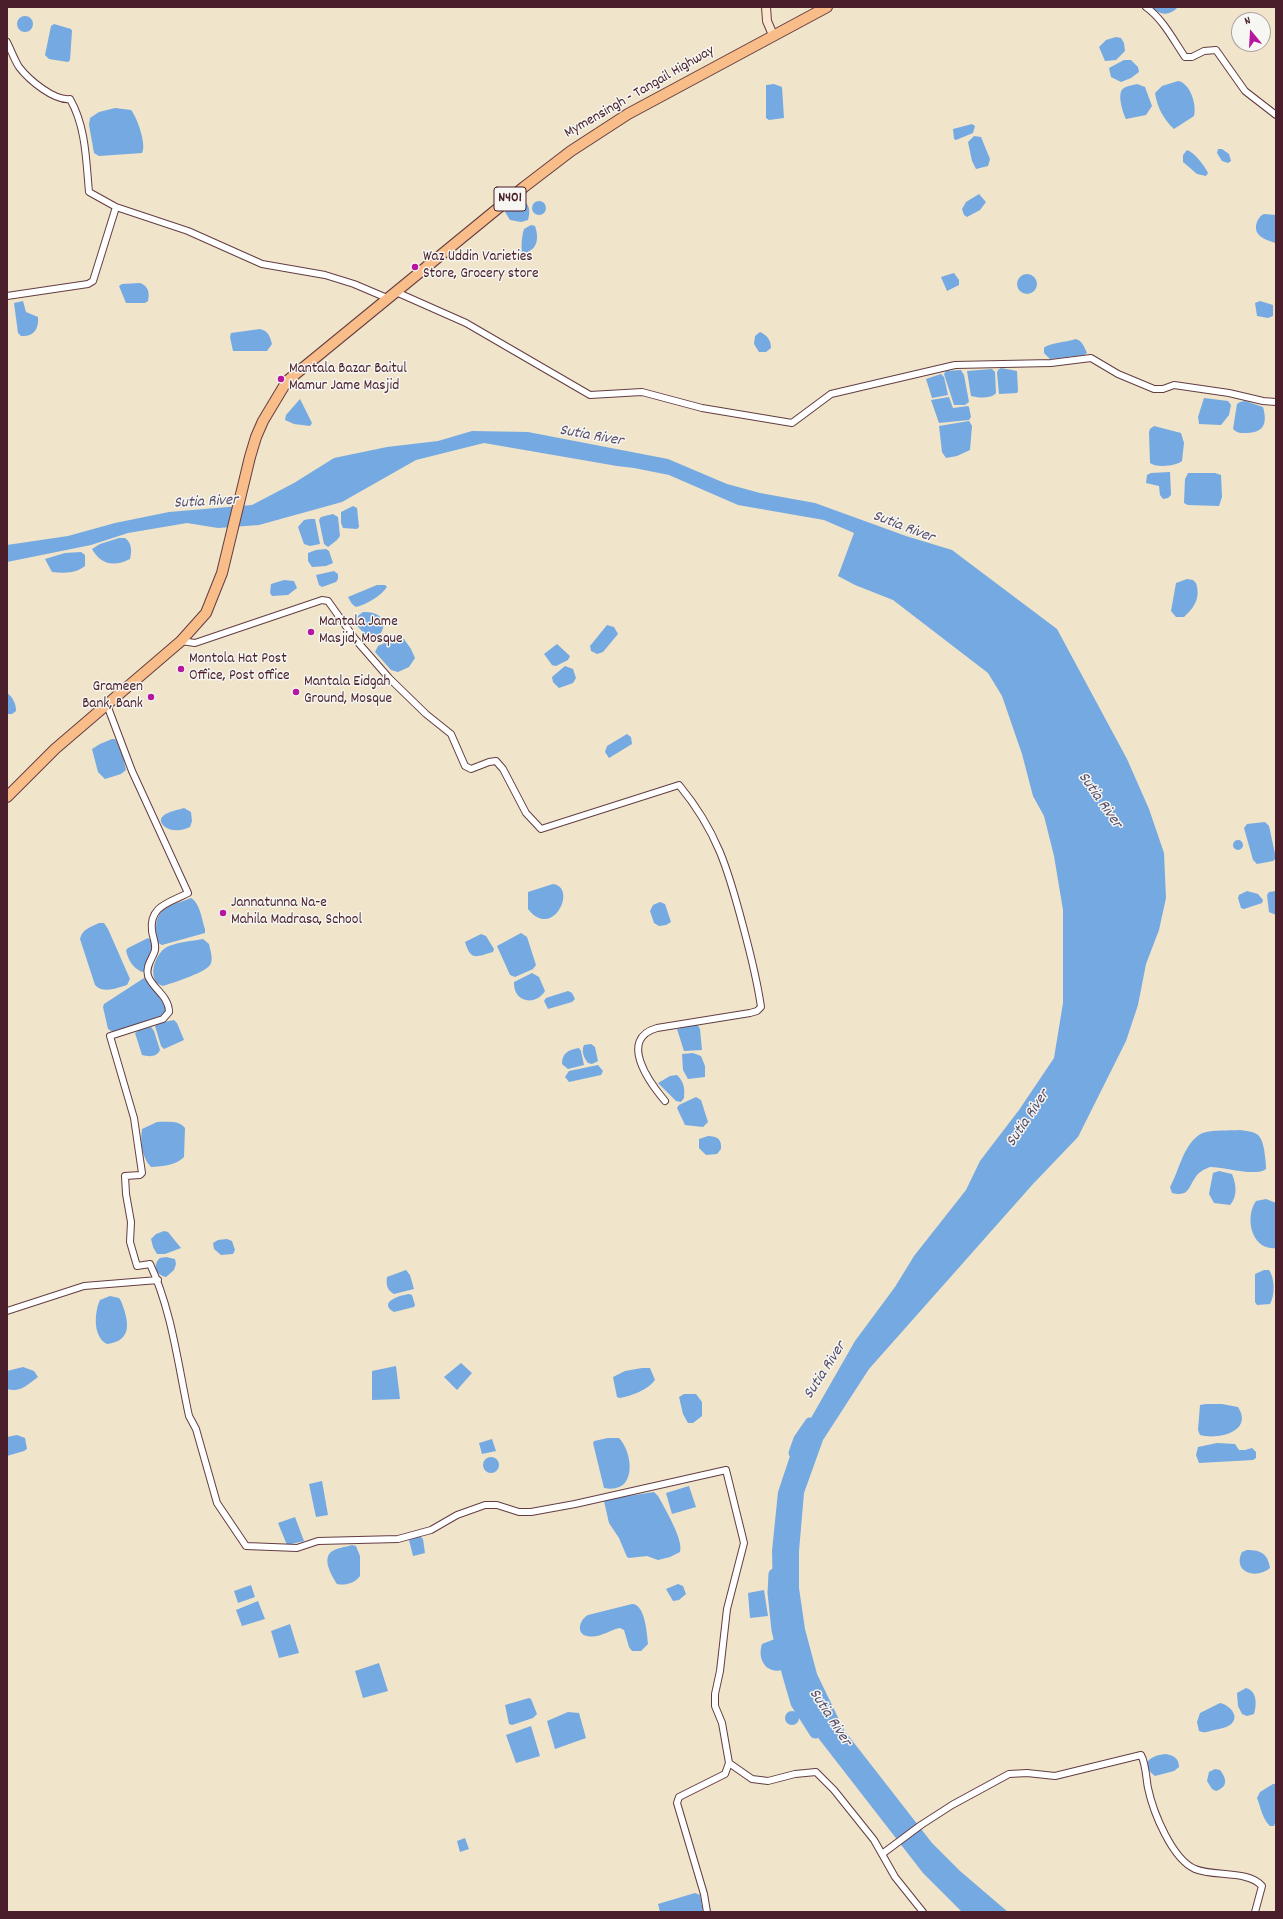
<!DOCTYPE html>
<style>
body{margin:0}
#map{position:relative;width:1283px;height:1919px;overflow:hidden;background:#f0e4ca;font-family:Dekko,sans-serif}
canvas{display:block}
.frame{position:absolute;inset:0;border:8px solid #4a1f2b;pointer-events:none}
.north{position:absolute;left:1231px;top:12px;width:40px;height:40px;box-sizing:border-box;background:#f6f6f2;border:1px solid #b1a0a2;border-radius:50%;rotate:342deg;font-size:11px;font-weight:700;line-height:16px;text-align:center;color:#4a1f2b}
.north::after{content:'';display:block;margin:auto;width:14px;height:18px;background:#b5179e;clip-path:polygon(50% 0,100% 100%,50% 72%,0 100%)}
</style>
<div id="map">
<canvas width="1283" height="1919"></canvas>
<div class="frame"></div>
<div class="north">N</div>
</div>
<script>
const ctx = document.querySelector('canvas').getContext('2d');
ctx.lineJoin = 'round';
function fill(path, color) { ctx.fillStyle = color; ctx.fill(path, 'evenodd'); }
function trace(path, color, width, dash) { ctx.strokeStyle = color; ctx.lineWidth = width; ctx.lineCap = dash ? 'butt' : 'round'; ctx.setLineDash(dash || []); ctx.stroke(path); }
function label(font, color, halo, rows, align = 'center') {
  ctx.font = font + ' Dekko,sans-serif'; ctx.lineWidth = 3; ctx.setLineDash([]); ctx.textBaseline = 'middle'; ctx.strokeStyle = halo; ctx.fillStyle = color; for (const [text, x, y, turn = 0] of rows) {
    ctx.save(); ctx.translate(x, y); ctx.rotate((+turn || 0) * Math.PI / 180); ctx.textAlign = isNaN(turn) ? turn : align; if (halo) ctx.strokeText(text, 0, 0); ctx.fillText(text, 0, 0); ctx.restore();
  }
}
fill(new Path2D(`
 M 1152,7 L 1178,7 C 1170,16 1160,16 1152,7 Z
 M17 24a8 8 0 1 1 16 0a8 8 0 1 1-16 0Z
 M 54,24 L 71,29 L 72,31 L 70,60 L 68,62 L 49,59 L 45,55 L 51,26 Z
 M 1116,37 L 1121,38 L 1124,43 L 1125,51 L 1116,60 L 1105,61 L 1099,47 L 1106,40 Z
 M 1124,60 L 1131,60 L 1138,67 L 1139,72 L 1131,78 L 1121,82 L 1111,77 L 1109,68 Z
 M 1178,81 C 1190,83 1197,104 1194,116 L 1174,129 C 1164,120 1157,107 1155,93 L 1162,86 Z
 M 774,84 L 782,87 L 784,118 L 769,120 L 766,118 L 766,85 Z
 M 1137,84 L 1145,87 L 1152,106 L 1146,115 L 1126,119 C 1123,113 1116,92 1124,88 C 1127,86 1133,85 1137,84 Z
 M 115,108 L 131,110 C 137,117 147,145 142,153 L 99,156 L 94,153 L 89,125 L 90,118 L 99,112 Z
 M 972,124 L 975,126 L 973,133 L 956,140 L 954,139 L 953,129 Z
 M 974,136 L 981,137 L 990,159 L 988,166 L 976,169 L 972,161 L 968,142 Z
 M 1218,149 L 1222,149 L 1229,154 L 1231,161 L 1228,163 L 1222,161 L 1217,153 Z
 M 1187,150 C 1195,153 1204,165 1208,173 L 1206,176 L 1197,174 L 1183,162 L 1183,155 Z
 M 979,194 L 986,202 L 980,210 L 967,217 L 964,215 L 962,209 L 966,202 Z
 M 521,199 C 529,203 531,210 528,220 L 521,222 L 510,220 L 505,212 L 511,205 Z
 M532 208a7 7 0 1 1 14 0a7 7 0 1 1-14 0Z
 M 1264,214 L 1276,215 L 1276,243 C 1265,240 1252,235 1257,222 C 1259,218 1260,216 1264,214 Z
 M 531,225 L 535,226 C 539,238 538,249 525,253 L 522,252 C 521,246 522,235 524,229 Z
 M 954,273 L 959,280 L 959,285 L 947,291 L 941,277 Z
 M1017 284a10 10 0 1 1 20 0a10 10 0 1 1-20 0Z
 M 140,283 C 148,286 150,292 148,301 L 145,303 L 126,303 L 119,286 L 122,284 Z
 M 23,301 L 26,312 L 38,317 C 39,330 33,337 21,336 L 18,333 L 14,303 Z
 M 1260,301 L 1273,305 L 1273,316 L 1268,318 L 1257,316 L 1255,303 Z
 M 260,329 C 268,331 270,336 272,344 L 267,351 L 233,351 L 230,337 L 231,333 Z
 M 760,332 C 767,335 771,340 771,348 L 766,352 L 759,352 L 754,344 L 755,336 Z
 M 1076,339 C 1082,341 1084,346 1087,353 L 1084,355 L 1050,359 L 1044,353 L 1044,348 C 1049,343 1067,342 1076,339 Z
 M 1001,368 L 1017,371 L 1018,391 L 1017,393 L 999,394 L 997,373 L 998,370 Z
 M 992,369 L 995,372 L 996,393 C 991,399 978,398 971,396 L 967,371 Z
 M 961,370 L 964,375 L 969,402 L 965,405 L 954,405 L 944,374 L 946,371 Z
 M 941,374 L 944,377 L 948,395 L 932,398 L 926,379 Z
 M 949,397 L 953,408 L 968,406 L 969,407 L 971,417 L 969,420 L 939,423 L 931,400 Z
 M 1204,398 L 1228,401 L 1231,405 L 1229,415 L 1221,425 L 1199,424 L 1198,417 Z
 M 300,399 L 312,423 L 310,426 L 294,424 L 285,420 L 286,415 Z
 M 1245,401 L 1263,407 C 1268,425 1263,433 1245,433 C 1240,433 1237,433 1233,429 L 1237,404 L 1240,402 Z
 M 969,421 L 972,426 L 970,450 L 957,456 L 946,458 L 942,452 L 939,426 Z
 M 1154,426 L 1181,433 L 1184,443 L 1182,461 C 1177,466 1156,468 1150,463 L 1149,432 L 1150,429 Z
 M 472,431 L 528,432 L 668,459 L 727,484 L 760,493 L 815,503 L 906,536 L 952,550 L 1057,629 L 1127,759 L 1149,809 L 1164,853 L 1166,898 L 1159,930 L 1146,964 L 1138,1005 L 1126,1041 L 1078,1137 L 1033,1184 L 869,1369 L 823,1440 L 804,1493 L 799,1551 L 799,1588 L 805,1629 L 817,1674 L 844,1730 L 932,1843 L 960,1871 L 1008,1912 L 962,1912 L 923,1873 L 819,1739 L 799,1706 L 790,1685 L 773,1593 L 772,1551 L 778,1492 L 791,1453 L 855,1341 L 895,1287 L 914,1256 L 966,1190 L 980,1161 L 1019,1110 L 1054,1058 L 1063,1003 L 1063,910 L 1054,856 L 1044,816 L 1033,796 L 1022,754 L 1002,696 L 988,673 L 893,600 L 855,585 L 838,576 L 854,533 L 824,520 L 738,505 L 669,475 L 634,468 L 617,466 L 484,443 L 416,460 L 342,502 L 259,525 L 218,528 L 187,523 L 128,533 L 91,545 L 7,562 L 7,545 L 68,536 L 115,523 L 169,512 L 252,505 L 294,483 L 334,458 L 387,447 L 438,441 Z
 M 1170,472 L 1171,495 L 1168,498 L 1163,499 L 1160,495 L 1159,486 L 1146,483 L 1147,475 L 1151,473 Z
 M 1188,473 L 1215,473 L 1221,475 L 1222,497 L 1219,506 L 1188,505 L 1184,503 L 1185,479 Z
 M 353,506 L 357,508 L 359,527 L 357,529 L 343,528 L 341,523 L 341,512 Z
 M 333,514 L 338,517 L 340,536 L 337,540 L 328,547 L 324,544 L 319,520 L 321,517 Z
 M 310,519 L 315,519 L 320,544 L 310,546 L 304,544 L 298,527 L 304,520 Z
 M 119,538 L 125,538 C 132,543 132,551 130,559 C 114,567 101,565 92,549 L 100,544 Z
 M 326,549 L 329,551 L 333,563 L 326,566 L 312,567 L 308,561 L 308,553 L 316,550 Z
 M 81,552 L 85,555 L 85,566 C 75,574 64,573 52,572 L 45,559 L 65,553 Z
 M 334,571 L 338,574 L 338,579 L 336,582 L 322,587 L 319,585 L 316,575 Z
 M 1187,579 L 1193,580 L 1196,583 C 1201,598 1194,608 1184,617 L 1176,617 L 1171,611 L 1176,583 Z
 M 284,580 L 294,581 L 297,588 L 288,595 L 272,596 L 270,593 L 271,584 Z
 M 377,585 L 385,585 L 387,587 C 381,596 367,604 356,607 L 352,604 L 348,597 Z
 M 363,612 C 382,611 391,624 376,639 L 369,638 L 358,627 L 355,618 Z
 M 607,625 L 614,627 L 618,634 L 603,652 L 597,654 L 591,651 L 590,646 Z
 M 393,639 L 404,639 L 411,649 L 415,658 L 409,667 L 398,672 L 391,670 L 375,652 L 378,646 Z
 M 557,644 L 570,656 L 568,660 L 556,666 L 552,665 L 544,654 Z
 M 565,666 L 573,669 L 576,678 L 573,683 L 559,688 L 553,682 L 552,677 Z
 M 7,693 C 13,697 16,704 16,711 L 12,714 L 7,714 Z
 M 627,734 L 631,737 L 632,744 L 609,758 L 605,752 L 607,746 Z
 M 112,739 L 115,739 L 121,748 L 126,770 L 121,774 L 105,779 L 98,772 L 92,749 L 100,744 Z
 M 184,808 L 191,812 L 192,821 L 190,827 C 185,829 180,831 174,830 C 168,830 156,823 163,816 C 169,811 178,810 184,808 Z
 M 1265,822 L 1269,826 L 1276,858 L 1273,861 L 1257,864 L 1253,860 L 1244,828 L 1247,824 Z
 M1233 845a5 5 0 1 1 10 0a5 5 0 1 1-10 0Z
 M 553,884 C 578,887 553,941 528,909 L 528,892 Z
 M 1247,891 L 1258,894 L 1263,900 L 1262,903 L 1244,909 L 1241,908 L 1238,898 L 1239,895 Z
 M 1276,891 L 1276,915 L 1269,912 L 1267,895 L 1269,892 Z
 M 191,898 C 200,903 202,920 205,929 L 205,933 L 162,945 C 156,943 157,938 156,932 C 155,906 171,906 191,898 Z
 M 660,902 L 665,904 L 671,922 L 666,925 L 659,926 L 654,923 L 650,911 L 653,905 Z
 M 99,923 L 104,923 L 108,929 L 130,979 L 127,985 C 117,988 103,994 95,985 L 80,939 C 82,929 91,927 99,923 Z
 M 521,933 L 527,937 L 536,965 L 533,969 L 515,977 L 510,975 L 497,946 Z
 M 481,934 L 486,936 L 494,949 L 493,952 C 475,957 471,961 465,942 Z
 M 148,938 L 152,941 L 151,956 L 144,971 L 142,972 C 133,968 128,960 126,950 L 128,948 Z
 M 203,939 L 209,944 C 210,949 213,958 211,963 C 209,972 172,983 163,986 C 145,981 155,951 169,946 C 179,942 192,941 203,939 Z
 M 532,973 L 539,977 L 545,991 C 536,1006 513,1003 514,982 Z
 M 144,978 L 150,982 L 167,1010 L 163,1015 L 113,1032 L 108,1029 L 103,1007 L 104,1004 Z
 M 568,991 L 572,993 L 575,999 L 572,1002 L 548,1009 L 544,1001 L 546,998 Z
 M 174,1020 L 177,1023 L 184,1040 L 164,1049 L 161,1046 L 155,1026 L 159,1023 Z
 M 697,1024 L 700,1029 L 702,1050 L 684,1051 L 677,1029 Z
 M 151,1027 L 154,1031 L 160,1050 C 157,1057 149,1057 142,1055 L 135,1033 L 139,1030 Z
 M 591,1044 L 595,1047 L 598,1061 L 592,1064 L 588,1063 C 584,1058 581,1051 584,1045 Z
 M 579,1048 L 581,1051 L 584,1065 L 568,1069 L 562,1064 C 562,1053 568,1050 579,1048 Z
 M 693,1053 L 701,1056 L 705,1066 L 705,1077 L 688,1079 L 683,1070 L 682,1054 Z
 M 598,1065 L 603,1071 L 601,1075 L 569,1082 L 565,1077 L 569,1071 Z
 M 677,1075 C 684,1082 685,1088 684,1098 L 681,1102 L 676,1101 L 658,1083 L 670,1076 Z
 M 696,1097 L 701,1100 L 708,1122 L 703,1127 L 685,1125 L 677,1108 L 679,1105 Z
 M 157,1122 C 167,1122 179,1120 185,1128 L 184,1157 C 175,1166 163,1166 151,1167 C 142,1158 140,1142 142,1129 Z
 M 1239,1130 C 1255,1132 1261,1132 1264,1149 C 1265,1156 1266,1162 1266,1169 C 1256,1177 1224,1167 1210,1167 C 1205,1169 1198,1172 1195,1178 C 1188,1188 1189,1197 1172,1193 L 1170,1187 C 1179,1171 1183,1146 1199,1135 C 1207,1129 1229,1131 1239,1130 Z
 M 708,1136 C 717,1136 722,1139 721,1149 L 717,1154 L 706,1155 L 699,1148 L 699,1139 Z
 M 1219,1171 L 1232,1174 C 1236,1184 1238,1196 1230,1205 L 1214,1203 L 1209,1194 L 1213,1173 Z
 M 1266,1199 L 1276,1203 L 1276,1248 C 1252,1251 1244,1218 1256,1201 Z
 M 164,1231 L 168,1232 L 181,1248 L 165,1254 L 157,1254 L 153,1247 L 151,1239 L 156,1234 Z
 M 227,1239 L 232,1241 L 235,1250 L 233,1254 L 221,1255 L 214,1249 L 213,1243 L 218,1240 Z
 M 166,1257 L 175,1259 L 176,1264 L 174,1270 L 166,1277 C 156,1275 152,1265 160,1258 Z
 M 406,1270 L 410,1275 L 414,1289 L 394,1294 C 387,1290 386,1285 387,1277 Z
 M 1264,1270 L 1269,1270 C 1275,1278 1275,1296 1270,1304 L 1257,1305 L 1255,1302 L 1255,1274 Z
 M 409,1294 L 412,1295 L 415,1305 L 414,1307 L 394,1312 C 377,1302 401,1295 409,1294 Z
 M 110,1296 L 119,1298 L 121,1301 C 129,1321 133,1341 107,1344 C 93,1337 94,1313 100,1300 Z
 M 461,1363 L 472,1373 L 457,1390 L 444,1377 Z
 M 396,1366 L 400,1399 L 372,1400 L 372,1371 Z
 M 23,1367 L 34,1371 L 38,1377 C 27,1385 20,1393 7,1389 L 7,1371 Z
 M 642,1368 L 650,1368 L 655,1380 C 648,1390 631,1396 620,1398 L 617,1397 L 613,1377 L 625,1371 Z
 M 684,1394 L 696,1394 L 702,1402 L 702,1416 L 693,1423 L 688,1423 L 683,1414 L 679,1397 Z
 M 1206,1404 L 1222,1404 L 1238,1407 C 1254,1432 1217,1440 1200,1435 L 1198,1430 L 1200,1405 Z
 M 17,1435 L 25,1438 L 27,1449 L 24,1451 L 7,1456 L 7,1437 Z
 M 608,1438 L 619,1438 C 633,1452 638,1495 604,1488 L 593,1443 L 594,1441 Z
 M 492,1439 L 496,1451 L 482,1454 L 479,1443 Z
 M 1217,1443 L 1235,1444 L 1239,1450 L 1245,1450 L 1252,1448 L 1256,1452 L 1256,1458 L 1253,1460 L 1199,1463 L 1196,1455 L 1198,1447 Z
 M483 1465a8 8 0 1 1 16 0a8 8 0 1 1-16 0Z
 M 322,1481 L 328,1515 L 316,1517 L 309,1484 Z
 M 689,1486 L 696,1507 L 672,1514 L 666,1493 Z
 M 654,1492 L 658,1496 C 664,1507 684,1540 680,1552 L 670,1557 L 658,1560 L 647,1556 L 629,1558 L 627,1557 L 619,1538 L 609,1523 L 604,1501 L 621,1497 Z
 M 295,1517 L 304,1541 L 287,1545 L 278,1523 Z
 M 420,1536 L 423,1539 L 425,1553 L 413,1556 L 409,1540 Z
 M 352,1545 L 356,1546 L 360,1556 L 360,1576 C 355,1583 345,1586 337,1584 C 332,1576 322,1560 331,1552 C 336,1548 346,1547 352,1545 Z
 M 1247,1550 C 1261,1550 1268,1554 1270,1568 C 1256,1580 1232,1572 1242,1552 Z
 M 678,1584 L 683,1586 L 686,1594 L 679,1600 L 673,1601 L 666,1589 Z
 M 251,1585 L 255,1597 L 238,1603 L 234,1591 Z
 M 764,1590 L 768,1616 L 750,1618 L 748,1593 Z
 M 258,1601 L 265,1619 L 242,1626 L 236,1610 Z
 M 632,1604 C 645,1604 647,1633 648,1644 L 641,1651 L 632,1651 L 629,1647 L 624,1630 L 620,1628 C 609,1630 599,1639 587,1636 C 576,1634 579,1620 588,1615 Z
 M 290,1624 L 299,1653 L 279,1658 L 271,1631 Z
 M 775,1639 L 781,1644 L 784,1667 L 782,1670 C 766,1674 757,1659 762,1644 Z
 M 379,1663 L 388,1691 L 363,1698 L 355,1671 Z
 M 1246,1688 C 1257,1691 1257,1704 1254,1714 L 1247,1716 L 1242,1714 L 1238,1706 L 1237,1693 Z
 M 529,1698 L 531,1699 L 537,1714 L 533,1718 L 512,1725 L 509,1724 L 505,1705 Z
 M 1220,1703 C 1230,1705 1241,1717 1230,1725 C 1225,1728 1219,1729 1214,1730 C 1208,1731 1206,1734 1199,1731 L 1197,1722 L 1200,1713 Z
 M785 1718a7 7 0 1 1 14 0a7 7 0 1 1-14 0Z
 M 568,1712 L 579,1713 L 586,1738 L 555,1749 L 547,1721 Z
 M 531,1726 L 540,1756 L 516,1763 L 506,1735 Z
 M 1166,1754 C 1174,1756 1179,1758 1179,1767 L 1174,1771 L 1155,1776 C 1137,1763 1152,1755 1166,1754 Z
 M 1215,1769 L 1220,1770 C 1227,1779 1228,1787 1216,1791 L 1212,1789 L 1207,1781 L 1209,1772 Z
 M 1273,1784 L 1276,1784 L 1276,1820 L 1274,1826 L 1270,1826 C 1262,1818 1261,1808 1257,1798 L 1260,1792 Z
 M 465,1838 L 469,1849 L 460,1852 L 457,1841 Z
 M 695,1893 L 700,1895 L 703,1912 L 660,1912 L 658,1904 Z`), '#75a9e2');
trace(new Path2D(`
 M 794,1453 L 799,1439 L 810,1423
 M 774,1574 L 773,1593 L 777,1630 L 787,1672 L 796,1703 L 815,1733`), '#75a9e2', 11);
const minor = new Path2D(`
 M 1146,7 C 1163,19 1174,41 1185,57 L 1192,57 L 1204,51 L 1216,50 L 1245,91 L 1276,115
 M 7,42 C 11,50 14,59 19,67 C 29,80 54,101 70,99 C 86,127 86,160 89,192 L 116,207 L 188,231 L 262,264 L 325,275 L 354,284 L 387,298
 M 396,292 L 466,323 L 590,395 L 642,392 L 702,408 L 792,423 L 831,394 L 955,365 L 1051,363 L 1091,358 L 1118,374 L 1154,389 L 1163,389 L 1174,385 L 1229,393 L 1263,401 L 1276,402
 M 7,296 L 88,284 L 93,281 L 116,207
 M 181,641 L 195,643 L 322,600 L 328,601 L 355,639 L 389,678 L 426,714 L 451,734 L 465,766 L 471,769 L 489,762 L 496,761 L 503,769 L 526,813 L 541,829 L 679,785 C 717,831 728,869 743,926 C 750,952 757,979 761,1007 L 757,1011 L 750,1013 L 657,1028 C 618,1039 649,1082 665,1101
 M 107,705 L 132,771 L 188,893 C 169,903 149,906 152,931 C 153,938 156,943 155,950 C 153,958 145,966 148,976 C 153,989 169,996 169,1012 L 163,1019 L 110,1036 L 134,1118 L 142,1173 L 140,1175 L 125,1176 L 126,1194 L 131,1222 L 130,1242 L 137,1266 L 150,1264 C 172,1311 178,1365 189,1416 L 196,1429 L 217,1503 L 246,1546 L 297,1548 L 318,1541 L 398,1539 L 431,1530 L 457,1515 L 485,1505 L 497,1505 L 519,1512 L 531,1512 L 575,1504 L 726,1470 L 744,1543 L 727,1609 L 720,1671 L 715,1694 L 715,1706 L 722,1723 L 729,1763 L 725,1774 L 679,1797 L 677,1803 L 704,1894 L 707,1912
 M 7,1311 L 84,1286 L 158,1280
 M 729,1763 L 752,1779 L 768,1781 L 795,1774 L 816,1772 L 834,1790 L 874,1840 L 895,1877 L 923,1912
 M 882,1854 L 921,1825 L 952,1805 L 1009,1774 L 1027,1773 L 1055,1776 L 1141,1755 C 1146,1764 1146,1778 1148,1788 C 1153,1812 1172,1859 1195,1869 C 1214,1877 1248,1870 1262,1886 L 1255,1912`);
const secondary = new Path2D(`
 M 766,7 L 767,21 L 773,35`);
const trunk = new Path2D(`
 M 7,797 L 55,749 L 181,641 L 206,613 L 222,573 L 250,457 L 256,437 L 263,421 L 287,381 L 524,187 L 571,151 L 628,114 L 827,7`);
trace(minor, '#633d43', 8);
trace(secondary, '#633d43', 10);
trace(trunk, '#633d43', 12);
trace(minor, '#fff', 6);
trace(secondary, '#fce5cf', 8);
trace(trunk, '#f8bd88', 10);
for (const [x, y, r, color] of [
 [415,267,4,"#b5179e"],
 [281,379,4,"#b5179e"],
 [311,632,4,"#b5179e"],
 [181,669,4,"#b5179e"],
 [296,692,4,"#b5179e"],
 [151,697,4,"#b5179e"],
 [223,913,4,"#b5179e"]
]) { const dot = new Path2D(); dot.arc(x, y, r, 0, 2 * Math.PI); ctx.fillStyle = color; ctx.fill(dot); trace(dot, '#f6f6f2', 1.5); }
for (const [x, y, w] of [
 [510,199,32]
]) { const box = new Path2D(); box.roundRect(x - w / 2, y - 12, w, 24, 3); ctx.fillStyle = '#f6f6f2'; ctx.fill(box); trace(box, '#4a1f2b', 1); }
label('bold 14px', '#4a1f2b', null, [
 ["N401",510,199]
]);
label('15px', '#4a1f2b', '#f6f6f2', [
 ["Mymensingh - Tangail Highway",640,93,-30]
]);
label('15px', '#4a1f2b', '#f6f6f2', [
 ["Waz Uddin Varieties",423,258],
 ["Store, Grocery store",423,275],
 ["Mantala Bazar Baitul",289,370],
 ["Mamur Jame Masjid",289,387],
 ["Mantala Jame",319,623],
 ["Masjid, Mosque",319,640],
 ["Montola Hat Post",189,660],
 ["Office, Post office",189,677],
 ["Mantala Eidgah",304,683],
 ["Ground, Mosque",304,700],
 ["Grameen",143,688,"right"],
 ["Bank, Bank",143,705,"right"],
 ["Jannatunna Na-e",231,904],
 ["Mahila Madrasa, School",231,921]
], 'left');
label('italic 16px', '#594f6b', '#f6f6f2', [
 ["Sutia River",591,437,10],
 ["Sutia River",206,503,-3],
 ["Sutia River",903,528,21],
 ["Sutia River",1099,801,55],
 ["Sutia River",1029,1119,-56],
 ["Sutia River",826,1371,-57],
 ["Sutia River",829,1718,57]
]);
</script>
